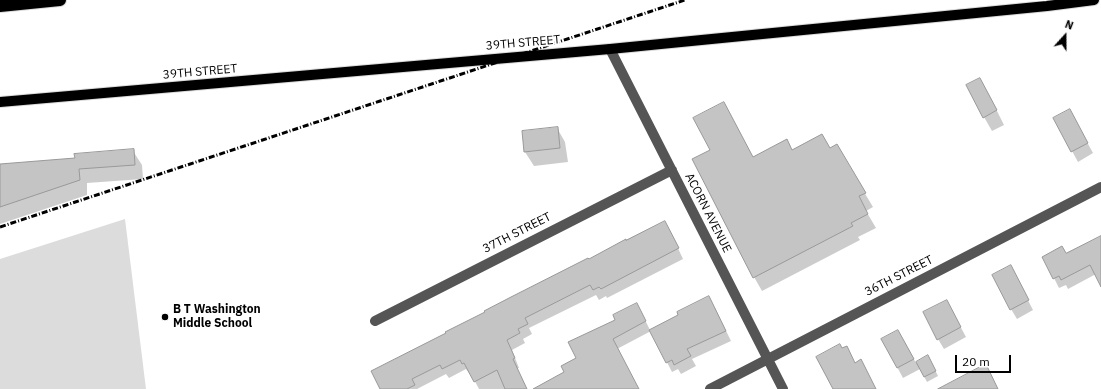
<!DOCTYPE html>
<style>
body{margin:0}
#map{position:relative;width:1101px;height:389px;overflow:hidden;background:#fff;font-family:"IBM Plex Sans",sans-serif}
canvas{display:block}
.north{position:absolute;left:1045px;top:16px;width:40px;height:40px;-webkit-text-stroke:3px #fff;paint-order:stroke;rotate:21deg;font-size:11px;font-weight:700;line-height:16px;text-align:center;color:#000}
.north::after{content:'';display:block;margin:auto;width:14px;height:18px;background:#000;clip-path:polygon(50% 0,100% 100%,50% 72%,0 100%)}
.scale{position:absolute;left:955px;top:355px;width:56px;height:18px;box-sizing:border-box;border:2px solid #000;border-top:0;padding-left:5px;font-size:12px;line-height:14px;white-space:nowrap;color:#000;-webkit-text-stroke:3px #fff;paint-order:stroke}
</style>
<div id="map">
<canvas width="1101" height="389"></canvas>
<div class="north">N</div>
<div class="scale">20 m</div>
</div>
<script>
const ctx = document.querySelector('canvas').getContext('2d');
ctx.lineJoin = 'round';
function fill(path, color) { ctx.fillStyle = color; ctx.fill(path, 'evenodd'); }
function trace(path, color, width, dash) { ctx.strokeStyle = color; ctx.lineWidth = width; ctx.lineCap = dash ? 'butt' : 'round'; ctx.setLineDash(dash || []); ctx.stroke(path); }
function label(font, color, halo, rows, align = 'center') {
  ctx.font = font + ' "IBM Plex Sans",sans-serif'; ctx.lineWidth = 4; ctx.setLineDash([]); ctx.textBaseline = 'middle'; ctx.strokeStyle = halo; ctx.fillStyle = color; for (const [text, x, y, turn = 0] of rows) {
    ctx.save(); ctx.translate(x, y); ctx.rotate((+turn || 0) * Math.PI / 180); ctx.textAlign = isNaN(turn) ? turn : align; if (halo) ctx.strokeText(text, 0, 0); ctx.fillText(text, 0, 0); ctx.restore();
  }
}
fill(new Path2D(`
 M 125,219 L 146,389 L 0,389 L 0,259 Z`), '#dcdcdc');
fill(new Path2D(`
 M 988,93 L 1004,125 L 992,131 L 984,117 Z
 M 1054,118 L 1075,120 L 1093,153 L 1078,162 Z
 M 557,128 L 565,142 L 568,162 L 534,166 L 525,152 L 523,132 Z
 M 836,145 L 873,207 L 866,211 L 876,228 L 858,237 L 860,240 L 762,291 L 754,277 L 753,158 L 792,151 L 830,149 Z
 M 133,151 L 142,165 L 143,179 L 87,183 L 87,195 L 0,224 L 0,165 L 76,159 Z
 M 670,231 L 683,259 L 607,298 L 606,296 L 599,300 L 596,295 L 529,328 L 532,334 L 523,339 L 525,343 L 512,350 L 519,368 L 517,368 L 527,389 L 479,389 L 470,372 L 469,373 L 466,369 L 449,378 L 446,374 L 417,389 L 381,389 L 589,260 Z
 M 1101,237 L 1101,280 L 1096,274 L 1068,289 L 1066,285 L 1059,288 L 1054,278 L 1066,254 Z
 M 1016,277 L 1033,310 L 1017,319 L 1011,309 Z
 M 715,308 L 731,341 L 692,359 L 696,366 L 681,374 L 678,369 L 672,372 L 651,331 L 617,349 L 638,389 L 535,389 L 565,373 L 577,359 L 642,314 L 650,330 Z
 M 952,311 L 966,337 L 944,349 L 938,339 Z
 M 882,339 L 904,341 L 916,363 L 928,356 L 938,376 L 927,382 L 920,369 L 903,378 Z`), '#0003');
const building = new Path2D(`
 M 980,78 L 997,110 L 983,118 L 966,85 Z
 M 724,102 L 753,157 L 787,139 L 792,150 L 822,134 L 830,148 L 837,144 L 866,193 L 859,196 L 868,214 L 851,223 L 853,226 L 753,278 L 692,159 L 710,150 L 693,118 Z
 M 1070,109 L 1088,143 L 1071,152 L 1053,118 Z
 M 558,127 L 560,148 L 524,152 L 522,131 Z
 M 134,149 L 135,165 L 79,169 L 80,180 L 0,207 L 0,164 L 75,158 L 74,154 Z
 M 665,221 L 679,248 L 601,289 L 599,287 L 593,290 L 590,285 L 525,318 L 528,324 L 518,329 L 520,333 L 507,340 L 515,358 L 513,359 L 527,389 L 505,389 L 497,370 L 474,382 L 464,363 L 462,364 L 460,360 L 442,369 L 440,365 L 412,379 L 415,385 L 407,389 L 380,389 L 371,371 L 446,333 L 445,332 L 485,312 L 484,311 L 511,297 L 588,258 L 589,259 L 626,239 L 626,240 Z
 M 1101,236 L 1101,287 L 1090,265 L 1061,280 L 1059,276 L 1053,279 L 1042,257 L 1062,246 L 1066,253 Z
 M 1011,265 L 1029,300 L 1010,310 L 992,275 Z
 M 709,296 L 726,331 L 687,349 L 691,356 L 674,365 L 672,360 L 666,363 L 649,330 L 678,315 L 677,312 Z
 M 947,300 L 961,327 L 937,340 L 923,312 Z
 M 637,303 L 646,321 L 613,339 L 639,389 L 533,389 L 564,372 L 561,366 L 576,358 L 568,342 L 615,320 L 613,315 Z
 M 898,330 L 914,359 L 897,368 L 881,339 Z
 M 840,344 L 842,348 L 847,346 L 855,363 L 861,359 L 876,389 L 833,389 L 816,357 Z
 M 928,355 L 936,371 L 924,377 L 916,362 Z
 M 986,364 L 998,389 L 938,389 Z`);
fill(building, '#c4c4c4');
trace(building, '#999', 1);
const major = new Path2D(`
 M 0,102 L 610,49 L 1047,6 L 1094,0`);
const highway = new Path2D(`
 M 0,6 L 60,0`);
trace(major, '#dbdbdb', 12);
trace(highway, '#dbdbdb', 14);
trace(new Path2D(`
 M 610,49 L 783,389
 M 375,321 L 672,170
 M 710,389 L 1101,187`), '#555', 10);
trace(major, '#000', 10);
trace(highway, '#000', 12);
trace(new Path2D(`
 M 0,227 L 685,0`), '#000', 3, [6, 2, 1, 2]);
for (const [x, y, r, color] of [
 [165,317,4,"#000"]
]) { const dot = new Path2D(); dot.arc(x, y, r, 0, 2 * Math.PI); ctx.fillStyle = color; ctx.fill(dot); trace(dot, '#fff', 1.5); }
label('12px', '#000', '#fff', [
 ["39TH STREET",523,43,-5],
 ["39TH STREET",200,72,-5],
 ["ACORN AVENUE",708,213,63],
 ["37TH STREET",517,233,-27],
 ["36TH STREET",899,276,-27]
]);
label('bold 12px', '#000', '#fff', [
 ["B T Washington",173,310],
 ["Middle School",173,324]
], 'left');
</script>
